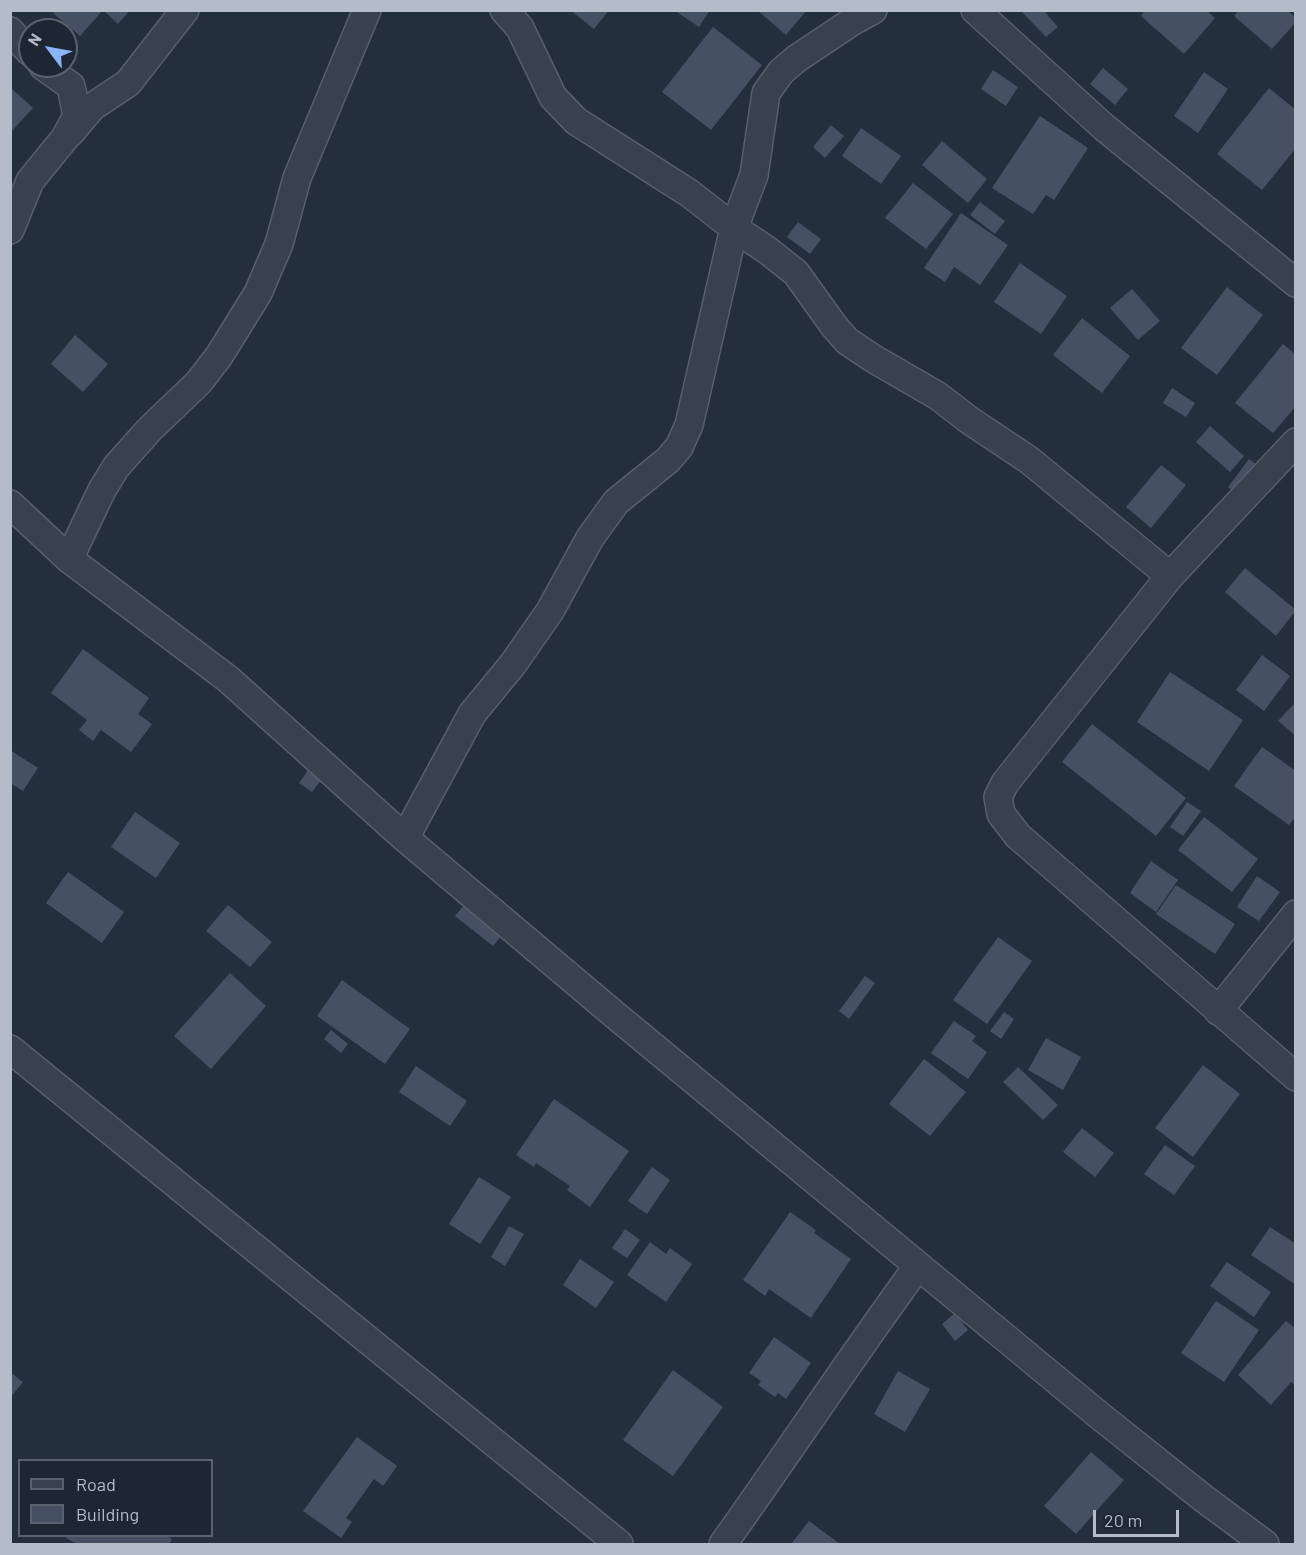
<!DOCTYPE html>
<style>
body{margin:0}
#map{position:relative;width:1306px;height:1555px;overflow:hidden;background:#242f3e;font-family:Barlow,sans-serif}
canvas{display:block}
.frame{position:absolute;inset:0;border:12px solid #b4bcc9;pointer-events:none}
.legend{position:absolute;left:18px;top:1459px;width:195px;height:78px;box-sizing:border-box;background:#1d2633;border:2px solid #59626f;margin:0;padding:8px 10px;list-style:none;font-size:18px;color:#b4bcc9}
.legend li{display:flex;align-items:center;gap:12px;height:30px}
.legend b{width:30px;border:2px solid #59626f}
.north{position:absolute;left:18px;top:18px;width:60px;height:60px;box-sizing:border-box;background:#1d2633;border:2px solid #59626f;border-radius:50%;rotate:302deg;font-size:16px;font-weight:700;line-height:24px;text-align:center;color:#b4bcc9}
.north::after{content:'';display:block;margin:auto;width:21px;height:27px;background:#8ab4f8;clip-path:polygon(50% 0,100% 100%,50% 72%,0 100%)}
.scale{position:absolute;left:1093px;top:1510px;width:86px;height:27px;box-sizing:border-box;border:3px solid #b4bcc9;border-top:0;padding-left:8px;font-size:18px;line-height:21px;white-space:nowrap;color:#b4bcc9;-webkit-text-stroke:4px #1d2633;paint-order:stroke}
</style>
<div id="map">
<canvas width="1306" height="1555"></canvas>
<div class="frame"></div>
<ul class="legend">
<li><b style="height:8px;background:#38414e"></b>Road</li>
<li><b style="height:16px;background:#455162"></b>Building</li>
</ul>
<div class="north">N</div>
<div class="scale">20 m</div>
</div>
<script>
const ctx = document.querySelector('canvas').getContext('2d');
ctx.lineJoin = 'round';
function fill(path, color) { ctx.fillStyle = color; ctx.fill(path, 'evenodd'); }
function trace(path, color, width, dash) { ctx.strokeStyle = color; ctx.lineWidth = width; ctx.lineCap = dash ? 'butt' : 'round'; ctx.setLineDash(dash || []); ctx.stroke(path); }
fill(new Path2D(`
 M 55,10 L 103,10 L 80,36 L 53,13 Z
 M 103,10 L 130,10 L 118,24 Z
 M 570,10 L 609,10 L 594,29 Z
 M 674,10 L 710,10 L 699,27 Z
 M 757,10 L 807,10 L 786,35 Z
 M 1020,10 L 1043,10 L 1058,27 L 1046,37 Z
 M 1145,10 L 1206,10 L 1215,18 L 1184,54 L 1141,16 Z
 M 1239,10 L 1287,10 L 1296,18 L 1296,22 L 1272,49 L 1234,16 Z
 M 713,27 L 762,65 L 711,130 L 662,92 Z
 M 1103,68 L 1128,89 L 1115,105 L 1090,84 Z
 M 993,70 L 1018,87 L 1006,106 L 981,89 Z
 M 1204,72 L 1228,89 L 1198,133 L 1174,116 Z
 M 10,87 L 33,108 L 10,133 Z
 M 1269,88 L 1296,110 L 1296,148 L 1262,190 L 1217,154 Z
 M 1040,116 L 1088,148 L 1054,200 L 1046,195 L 1033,214 L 992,188 Z
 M 831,125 L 844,136 L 825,158 L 813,147 Z
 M 861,128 L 901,156 L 881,184 L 842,156 Z
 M 942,141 L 987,179 L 968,203 L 922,165 Z
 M 913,183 L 953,214 L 926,249 L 885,218 Z
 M 980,202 L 1005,221 L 995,234 L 970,215 Z
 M 961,213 L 1008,245 L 980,285 L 954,267 L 945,282 L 924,268 Z
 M 798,222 L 821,239 L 810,254 L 787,237 Z
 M 1020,263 L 1067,296 L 1041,334 L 994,302 Z
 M 1227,287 L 1263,315 L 1217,375 L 1181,348 Z
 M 1132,289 L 1160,321 L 1138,340 L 1110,308 Z
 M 1082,318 L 1130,356 L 1102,393 L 1053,355 Z
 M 75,335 L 108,364 L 83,392 L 51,364 Z
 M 1283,344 L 1296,355 L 1296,406 L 1273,433 L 1235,403 Z
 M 1172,388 L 1195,403 L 1186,417 L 1163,403 Z
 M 1210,426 L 1244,456 L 1230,472 L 1196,442 Z
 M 1249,459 L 1260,467 L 1240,496 L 1228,487 Z
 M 1161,465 L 1186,485 L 1151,528 L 1126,507 Z
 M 1245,568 L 1296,610 L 1276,636 L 1225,592 Z
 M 83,649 L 149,698 L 138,714 L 152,724 L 131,752 L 101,730 L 93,741 L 79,730 L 87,720 L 51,693 Z
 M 1262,655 L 1290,676 L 1264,711 L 1236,690 Z
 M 1170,672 L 1243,720 L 1209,771 L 1137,722 Z
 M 1296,702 L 1296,736 L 1278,721 Z
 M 1092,724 L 1186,798 L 1156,836 L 1062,762 Z
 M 1262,747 L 1296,771 L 1296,816 L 1289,825 L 1234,786 Z
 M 10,750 L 38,768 L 23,791 L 10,783 Z
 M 309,769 L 322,779 L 312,792 L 299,783 Z
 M 1187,802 L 1201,811 L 1183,836 L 1170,827 Z
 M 135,812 L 180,843 L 156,878 L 111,847 Z
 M 1204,817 L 1258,859 L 1232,892 L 1178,850 Z
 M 1151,861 L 1178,880 L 1156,912 L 1130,893 Z
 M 68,872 L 124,912 L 102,943 L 46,903 Z
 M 1257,876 L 1280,892 L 1259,921 L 1237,907 Z
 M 1176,885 L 1235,924 L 1215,954 L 1156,914 Z
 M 465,904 L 503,934 L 493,946 L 455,916 Z
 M 228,905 L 272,942 L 250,967 L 206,931 Z
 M 998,937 L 1032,961 L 987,1024 L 953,1000 Z
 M 230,973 L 266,1006 L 211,1069 L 174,1036 Z
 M 865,976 L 875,983 L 849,1019 L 839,1011 Z
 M 342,980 L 410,1029 L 385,1064 L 317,1016 Z
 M 1004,1012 L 1014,1019 L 1001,1039 L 990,1031 Z
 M 954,1021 L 976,1036 L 972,1041 L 987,1052 L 968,1079 L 931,1053 Z
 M 331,1030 L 348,1044 L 341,1053 L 324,1039 Z
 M 1046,1038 L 1081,1057 L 1063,1090 L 1028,1070 Z
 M 924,1059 L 966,1092 L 930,1136 L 889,1104 Z
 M 1203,1065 L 1240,1094 L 1193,1157 L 1155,1128 Z
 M 416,1066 L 467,1101 L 450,1126 L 399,1092 Z
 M 1018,1067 L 1058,1105 L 1043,1120 L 1003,1082 Z
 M 554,1099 L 629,1151 L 590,1207 L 567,1190 L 570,1186 L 536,1163 L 534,1167 L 516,1155 Z
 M 1082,1128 L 1114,1153 L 1095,1177 L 1063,1152 Z
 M 1165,1145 L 1195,1166 L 1174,1195 L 1144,1174 Z
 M 652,1167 L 670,1180 L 647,1214 L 628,1201 Z
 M 479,1177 L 511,1197 L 480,1244 L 449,1224 Z
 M 790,1212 L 816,1230 L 814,1233 L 851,1259 L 811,1318 L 769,1289 L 765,1296 L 743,1280 Z
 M 509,1226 L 524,1234 L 505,1266 L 491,1257 Z
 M 1270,1227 L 1296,1244 L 1296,1285 L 1251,1255 Z
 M 625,1229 L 640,1240 L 627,1258 L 612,1248 Z
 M 650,1242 L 666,1254 L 670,1248 L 692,1264 L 666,1302 L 627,1275 Z
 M 580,1259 L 614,1282 L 596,1308 L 563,1285 Z
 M 1227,1262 L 1271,1292 L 1254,1317 L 1210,1286 Z
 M 1216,1301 L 1259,1330 L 1224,1382 L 1181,1353 Z
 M 955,1313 L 968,1330 L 955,1341 L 942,1324 Z
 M 1286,1321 L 1296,1329 L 1296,1386 L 1291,1382 L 1271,1405 L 1238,1375 Z
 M 774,1337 L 811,1363 L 786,1399 L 778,1393 L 775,1397 L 758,1385 L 761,1381 L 749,1373 Z
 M 673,1370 L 723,1407 L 673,1476 L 623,1440 Z
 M 898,1371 L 930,1389 L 905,1432 L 874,1414 Z
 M 10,1372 L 23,1382 L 10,1398 Z
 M 357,1437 L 397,1466 L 383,1486 L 374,1479 L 346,1518 L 352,1522 L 341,1538 L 303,1511 Z
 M 1091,1452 L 1124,1480 L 1076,1534 L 1044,1506 Z
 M 809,1521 L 840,1544 L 791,1544 Z
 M 67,1536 L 167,1536 L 172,1539 L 169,1544 L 77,1544 L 66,1538 Z`), '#455162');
const minor = new Path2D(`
 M 504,10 L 520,28 L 553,97 L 576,121 L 689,193 L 734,228 L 767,250 L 796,273 L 834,326 L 847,341 L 874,359 L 938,396 L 969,420 L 1029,460 L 1170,576
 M 975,10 L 1105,128 L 1296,283
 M 10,31 L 30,52
 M 70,133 L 92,107 L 128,83 L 185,10
 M 10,230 L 30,181 L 65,138 L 77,116 L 71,86 L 43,66
 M 1296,442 L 1170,576 L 1005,783 L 998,797 L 1001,814 L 1018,836 L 1296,1077
 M 10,504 L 69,559 L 228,679 L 405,838 L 615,1015 L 1100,1416 L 1203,1498 L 1265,1544
 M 69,559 L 102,490 L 116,467 L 149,430 L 199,382 L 219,356 L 258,293 L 279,244 L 297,178 L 367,10
 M 405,838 L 472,714 L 513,664 L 550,611 L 590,538 L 616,502 L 668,460 L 679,447 L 689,425 L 734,228 L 754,175 L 766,93 L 781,72 L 796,59 L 853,21 L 873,10
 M 1218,1011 L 1296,914
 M 10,1049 L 619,1544
 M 723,1544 C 789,1452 851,1357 918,1266`);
trace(minor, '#565f6c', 30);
trace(minor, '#38414e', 27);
</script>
